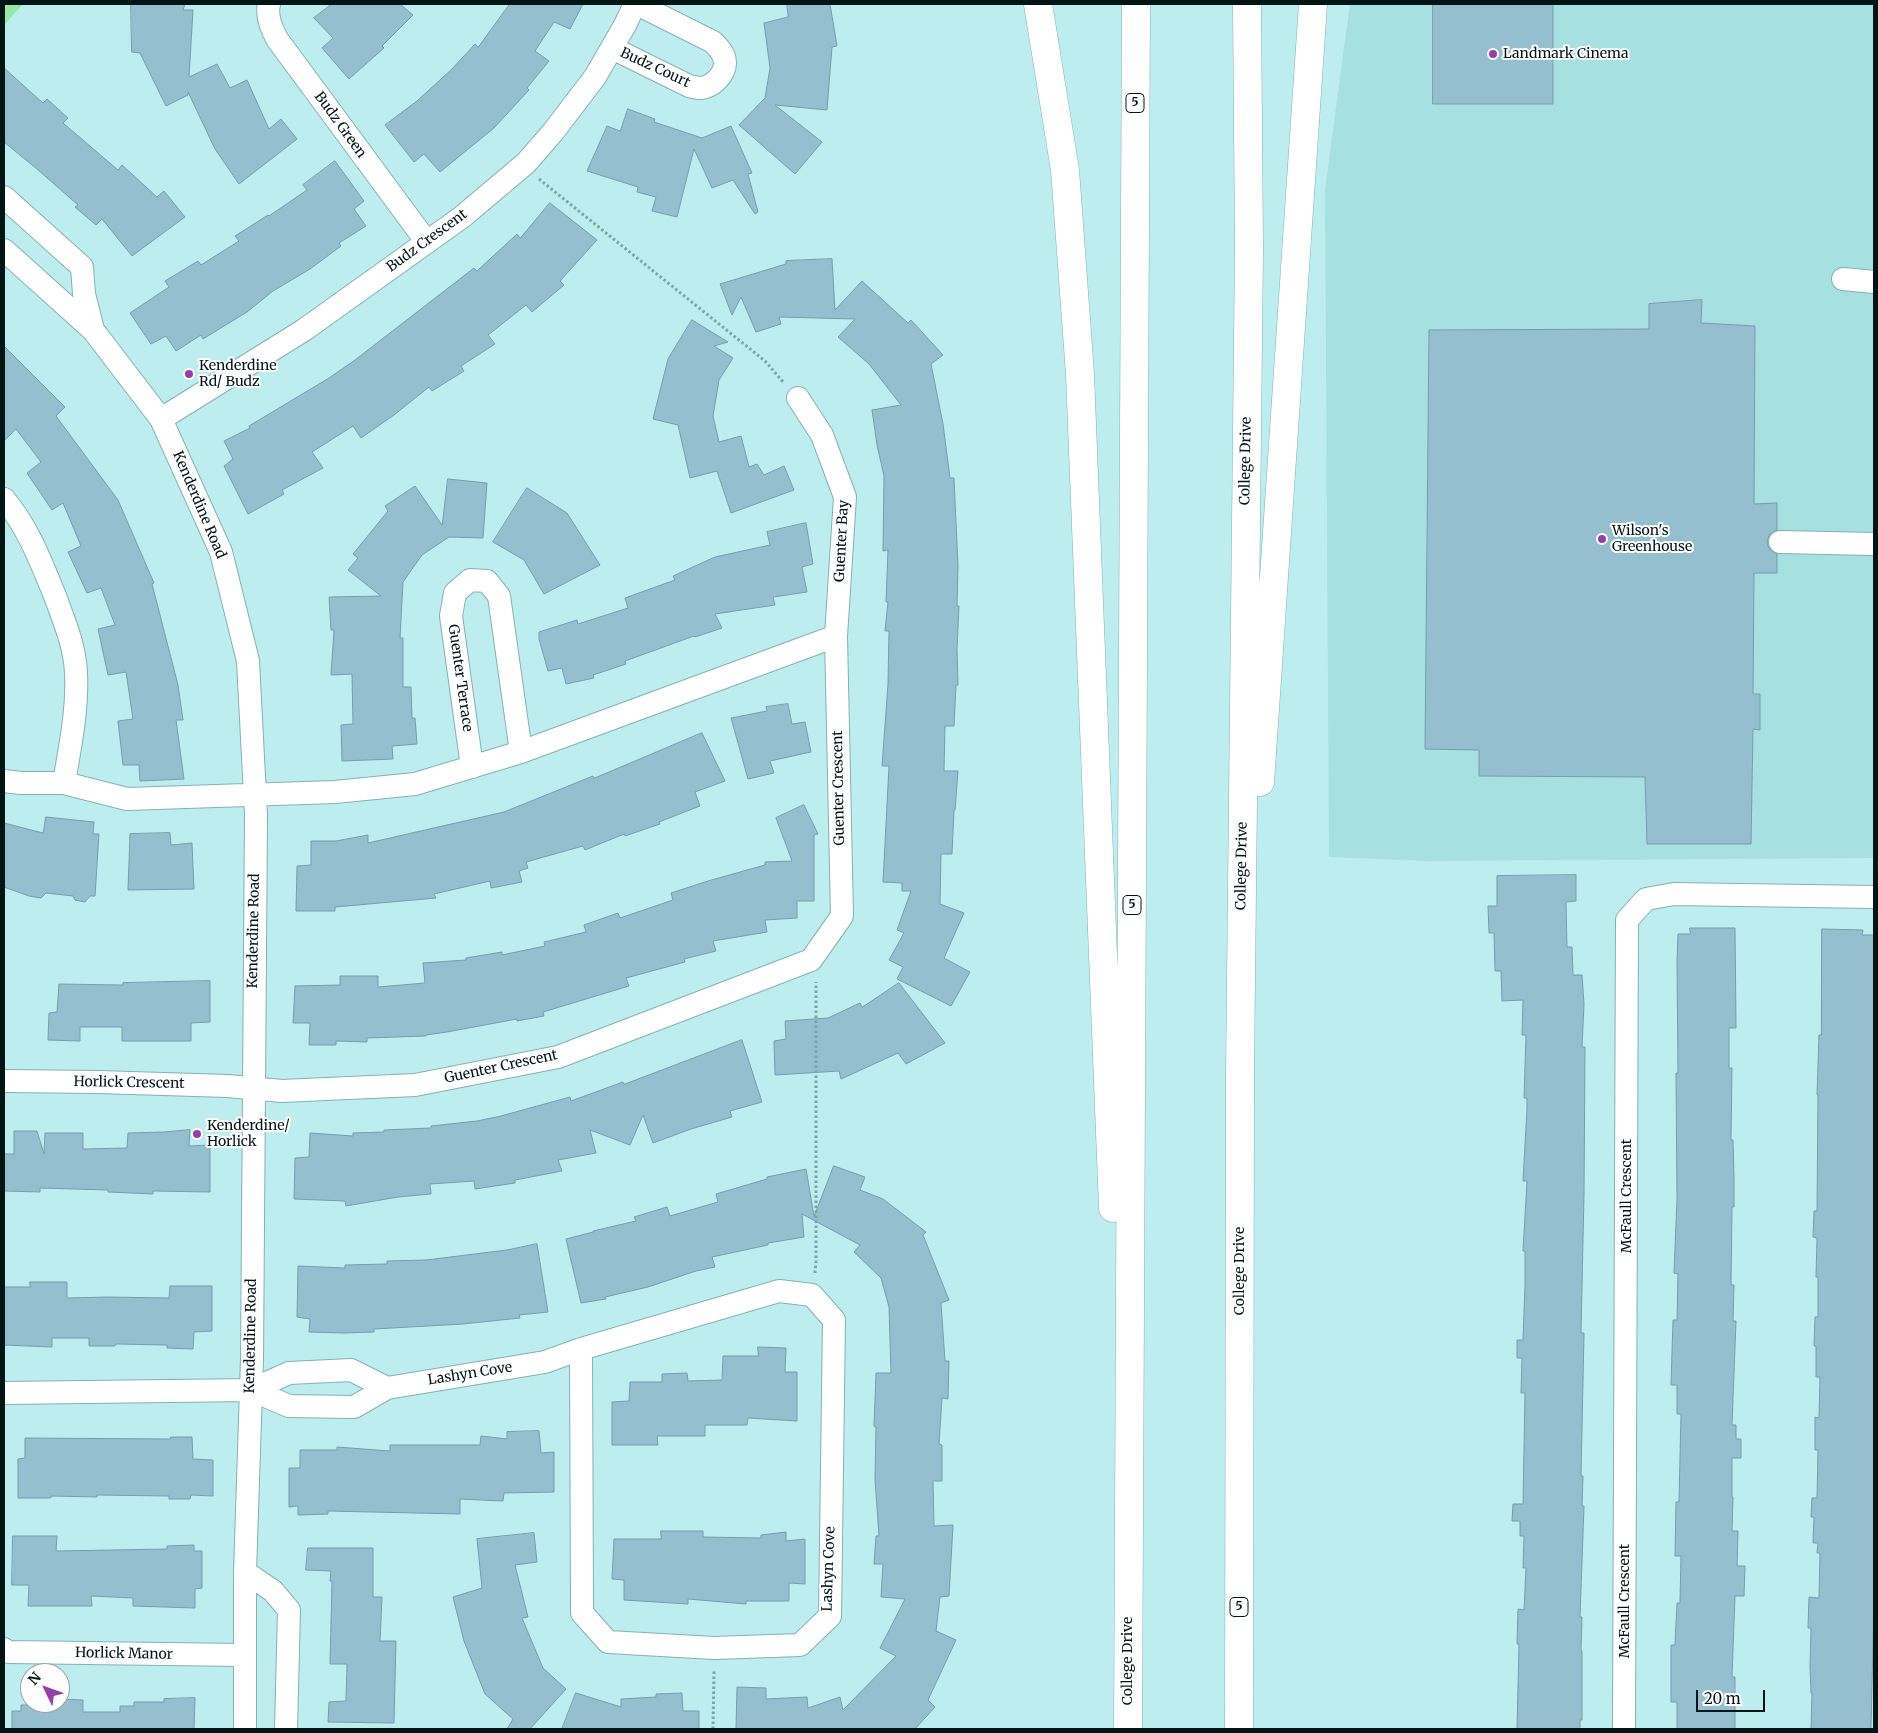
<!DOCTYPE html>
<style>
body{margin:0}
#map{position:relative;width:1878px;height:1733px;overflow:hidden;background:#bdedee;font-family:Merriweather,serif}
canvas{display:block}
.frame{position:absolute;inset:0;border:5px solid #031414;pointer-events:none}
.north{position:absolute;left:20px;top:1663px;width:50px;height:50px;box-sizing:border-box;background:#fff;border:1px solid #9aa1a1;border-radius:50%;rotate:312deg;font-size:14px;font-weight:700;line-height:20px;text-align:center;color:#031414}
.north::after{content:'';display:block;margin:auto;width:18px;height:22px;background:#963eaa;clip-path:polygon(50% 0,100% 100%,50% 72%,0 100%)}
.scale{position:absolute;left:1696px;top:1690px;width:69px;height:22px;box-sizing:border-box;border:2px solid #031414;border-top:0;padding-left:6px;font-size:15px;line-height:18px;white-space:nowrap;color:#031414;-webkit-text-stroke:4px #fff;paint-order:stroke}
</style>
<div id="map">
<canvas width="1878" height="1733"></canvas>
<div class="frame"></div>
<div class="north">N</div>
<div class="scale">20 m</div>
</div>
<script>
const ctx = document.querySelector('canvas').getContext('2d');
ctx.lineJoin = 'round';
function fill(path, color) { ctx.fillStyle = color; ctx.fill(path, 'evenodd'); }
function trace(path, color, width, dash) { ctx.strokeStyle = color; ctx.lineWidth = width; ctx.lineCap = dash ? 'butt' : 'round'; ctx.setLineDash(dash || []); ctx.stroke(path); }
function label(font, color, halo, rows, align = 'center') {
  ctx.font = font + ' Merriweather,serif'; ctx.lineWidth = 4; ctx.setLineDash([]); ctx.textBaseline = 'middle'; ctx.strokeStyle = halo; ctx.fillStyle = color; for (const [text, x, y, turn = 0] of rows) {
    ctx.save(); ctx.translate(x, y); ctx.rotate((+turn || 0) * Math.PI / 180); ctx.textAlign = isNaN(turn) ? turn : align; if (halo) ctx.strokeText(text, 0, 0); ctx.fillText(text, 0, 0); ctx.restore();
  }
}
fill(new Path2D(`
 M 1350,4 L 1874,4 L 1874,858 L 1427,861 L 1329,857 L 1325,190 Z`), '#a6e0e1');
fill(new Path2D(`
 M 4,4 L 23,4 L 4,25 Z`), '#94e9a5');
const building = new Path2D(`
 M 131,4 L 185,4 L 183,10 L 193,10 L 189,77 L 217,64 L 230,88 L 247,80 L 269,129 L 281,119 L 297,139 L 239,184 L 215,149 L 188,92 L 188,95 L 166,106 L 140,53 L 132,52 Z
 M 332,4 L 400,4 L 413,15 L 382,46 L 384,48 L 349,79 L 322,48 L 333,38 L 314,18 Z
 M 510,4 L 583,4 L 570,29 L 554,22 L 535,51 L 549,61 L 527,88 L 529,90 L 494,128 L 440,172 L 424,154 L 414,162 L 385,125 L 417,101 L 452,69 L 475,44 L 478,47 Z
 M 787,4 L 830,4 L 837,46 L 832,47 L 827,110 L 775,105 L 822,142 L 795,174 L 739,125 L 765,98 L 770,68 L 764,23 L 788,17 Z
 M 1433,4 L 1553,4 L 1553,104 L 1433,104 Z
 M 4,68 L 43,103 L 47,99 L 68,118 L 63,123 L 118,170 L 122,165 L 157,197 L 164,191 L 185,217 L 132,256 L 102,219 L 96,225 L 75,207 L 78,205 L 37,169 L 4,142 Z
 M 628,109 L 655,119 L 654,122 L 702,138 L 731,126 L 752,173 L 748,174 L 758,212 L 755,214 L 733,180 L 712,188 L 694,149 L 677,217 L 652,211 L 656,197 L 637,192 L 638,187 L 587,171 L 607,126 L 620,131 Z
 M 335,161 L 364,201 L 354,209 L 366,226 L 339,243 L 341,246 L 310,269 L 273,291 L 247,312 L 203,339 L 201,335 L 176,351 L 166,336 L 151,344 L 130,313 L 169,287 L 165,281 L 198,261 L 201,265 L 239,241 L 235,236 L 268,215 L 269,216 L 307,190 L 303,185 Z
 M 550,203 L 597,240 L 560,281 L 564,285 L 532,312 L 526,305 L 488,335 L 495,344 L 461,366 L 464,371 L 432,391 L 429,387 L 394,415 L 361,438 L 353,426 L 312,452 L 323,468 L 282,490 L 284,494 L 248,514 L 224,466 L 233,459 L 224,441 L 250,428 L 249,426 L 329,378 L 355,360 L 474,268 L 477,271 L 517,234 L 520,238 Z
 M 832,259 L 835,310 L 862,281 L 908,323 L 911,320 L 943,355 L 931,364 L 943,424 L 950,478 L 954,478 L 958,566 L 957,606 L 959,606 L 957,649 L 958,685 L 956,685 L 954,726 L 945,726 L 944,771 L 958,771 L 955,810 L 954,810 L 952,854 L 941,854 L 940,904 L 964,913 L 944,958 L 970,972 L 951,1006 L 897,979 L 903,967 L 889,960 L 904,933 L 897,930 L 911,891 L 902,891 L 902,883 L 883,882 L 889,766 L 882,766 L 888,684 L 889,631 L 885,631 L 888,602 L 886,602 L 888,550 L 883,551 L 884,476 L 877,445 L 872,410 L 901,405 L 869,364 L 838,337 L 855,319 L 779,317 L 781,324 L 756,332 L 741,297 L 732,315 L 720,284 L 786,264 L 786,261 Z
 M 1702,300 L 1701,323 L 1755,326 L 1754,504 L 1777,503 L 1777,530 L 1769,535 L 1767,542 L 1769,549 L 1777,554 L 1777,573 L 1754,573 L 1753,694 L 1760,694 L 1760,730 L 1753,729 L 1751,844 L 1647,844 L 1645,777 L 1479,776 L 1479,750 L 1425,749 L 1429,330 L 1649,329 L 1649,304 Z
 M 692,320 L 728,342 L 714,346 L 733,358 L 719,380 L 713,416 L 719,442 L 741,436 L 749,467 L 757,464 L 764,475 L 784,466 L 794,490 L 731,513 L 717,471 L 690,478 L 678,425 L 653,419 L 668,359 Z
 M 4,346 L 65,407 L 56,416 L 118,500 L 154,583 L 152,584 L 178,685 L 183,720 L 176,720 L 184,779 L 140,781 L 139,765 L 123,765 L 118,721 L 133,719 L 126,672 L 108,675 L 98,629 L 115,625 L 101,588 L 87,593 L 68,552 L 81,546 L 63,503 L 52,510 L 27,473 L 41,462 L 16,429 L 4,441 Z
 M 448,479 L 487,483 L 483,538 L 449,537 L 422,555 L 403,582 L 400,638 L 403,638 L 403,687 L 411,687 L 412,718 L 415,718 L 417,744 L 392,746 L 393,759 L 342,761 L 341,725 L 353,724 L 352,674 L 331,675 L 334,630 L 331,630 L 329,597 L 381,596 L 348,570 L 358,558 L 353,554 L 388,511 L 385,506 L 415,486 L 442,525 Z
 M 527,488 L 567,513 L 600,565 L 544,594 L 524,560 L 493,542 Z
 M 806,523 L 813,564 L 802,567 L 807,592 L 773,597 L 775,605 L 715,614 L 722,628 L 695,637 L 694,636 L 625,661 L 626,664 L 593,675 L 594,678 L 566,684 L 562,668 L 548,671 L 539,639 L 539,632 L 577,620 L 578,624 L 628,608 L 625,598 L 675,580 L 673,576 L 715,557 L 770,545 L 767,532 Z
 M 788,704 L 792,724 L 805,722 L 811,752 L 770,761 L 774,773 L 748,779 L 731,718 L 767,711 L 766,707 Z
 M 702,733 L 725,781 L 695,792 L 700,806 L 659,822 L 660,824 L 625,836 L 624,834 L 585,850 L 583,846 L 526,862 L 528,868 L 519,871 L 522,882 L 491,888 L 490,881 L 434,894 L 436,898 L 335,907 L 335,911 L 296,911 L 297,866 L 311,865 L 311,841 L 336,841 L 368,835 L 368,843 L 504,812 L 593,776 L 594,778 Z
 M 804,805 L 818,834 L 814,835 L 814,901 L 797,901 L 797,918 L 765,920 L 767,932 L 713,941 L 716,951 L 684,959 L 685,962 L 626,978 L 629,986 L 543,1012 L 544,1016 L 517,1021 L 517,1019 L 447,1032 L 426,1035 L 426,1036 L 367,1038 L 367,1042 L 336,1041 L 336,1045 L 309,1045 L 310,1023 L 293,1023 L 295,986 L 340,985 L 340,976 L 378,976 L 378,987 L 425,983 L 423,963 L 466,960 L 466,958 L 502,952 L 502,955 L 545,946 L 544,942 L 586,932 L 584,925 L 618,913 L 620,918 L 673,900 L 671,893 L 708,881 L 765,865 L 765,862 L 792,861 L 776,818 Z
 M 46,817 L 94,822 L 93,834 L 99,834 L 95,896 L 90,896 L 85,902 L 75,900 L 73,896 L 46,893 L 41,898 L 29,896 L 4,887 L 4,823 L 43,833 Z
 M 170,833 L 171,845 L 192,843 L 194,889 L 128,890 L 130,834 Z
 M 1576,875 L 1576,901 L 1566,902 L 1567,947 L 1572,947 L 1573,975 L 1582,975 L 1584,1004 L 1582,1047 L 1585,1047 L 1584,1193 L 1581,1333 L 1584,1333 L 1581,1476 L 1583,1476 L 1582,1506 L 1584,1506 L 1580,1617 L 1582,1617 L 1581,1650 L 1582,1651 L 1582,1720 L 1580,1720 L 1580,1729 L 1517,1729 L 1519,1644 L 1517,1644 L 1518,1609 L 1524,1610 L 1526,1568 L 1523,1568 L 1524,1536 L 1520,1536 L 1520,1521 L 1512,1521 L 1513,1504 L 1523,1504 L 1525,1393 L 1521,1393 L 1522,1358 L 1517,1358 L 1517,1340 L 1523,1340 L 1525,1285 L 1525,1251 L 1523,1251 L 1527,1181 L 1523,1181 L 1527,1109 L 1527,1098 L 1524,1098 L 1526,1035 L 1522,1035 L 1523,1000 L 1502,1001 L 1501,971 L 1495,971 L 1494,933 L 1489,933 L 1488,906 L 1497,906 L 1497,876 Z
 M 1690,928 L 1735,928 L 1736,1028 L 1729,1028 L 1729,1068 L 1732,1068 L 1731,1140 L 1733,1140 L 1734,1177 L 1734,1207 L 1732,1207 L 1731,1285 L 1734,1285 L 1733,1321 L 1736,1321 L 1732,1425 L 1736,1425 L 1736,1439 L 1741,1439 L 1741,1458 L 1732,1458 L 1732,1497 L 1733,1497 L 1732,1531 L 1738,1531 L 1737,1566 L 1745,1566 L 1744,1596 L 1735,1596 L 1732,1677 L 1735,1677 L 1735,1729 L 1677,1729 L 1677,1702 L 1671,1702 L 1671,1645 L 1675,1645 L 1677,1603 L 1680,1603 L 1681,1556 L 1675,1556 L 1676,1502 L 1679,1502 L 1681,1414 L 1677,1414 L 1677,1385 L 1671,1385 L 1673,1320 L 1677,1320 L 1678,1274 L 1674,1273 L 1677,1199 L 1676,1073 L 1678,1073 L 1677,961 L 1678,934 L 1690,934 Z
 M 1822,929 L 1863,930 L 1862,935 L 1874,935 L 1874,1599 L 1871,1729 L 1811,1729 L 1812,1693 L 1811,1693 L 1810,1667 L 1811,1628 L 1808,1628 L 1809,1597 L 1819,1598 L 1820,1553 L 1817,1553 L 1818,1543 L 1813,1543 L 1814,1517 L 1811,1517 L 1812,1498 L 1817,1498 L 1818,1450 L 1815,1450 L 1815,1417 L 1819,1418 L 1820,1377 L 1816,1377 L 1816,1346 L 1814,1346 L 1815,1317 L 1818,1317 L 1818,1277 L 1816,1277 L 1817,1238 L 1813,1237 L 1814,1211 L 1817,1211 L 1818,1095 L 1817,1095 L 1819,1035 L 1821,1035 Z
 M 210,981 L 210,1022 L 191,1023 L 191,1041 L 122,1041 L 122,1027 L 80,1027 L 80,1041 L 48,1040 L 49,1013 L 57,1012 L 59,984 L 123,985 L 123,983 Z
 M 899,983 L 945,1043 L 906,1064 L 898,1053 L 841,1079 L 839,1071 L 775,1075 L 774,1041 L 786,1039 L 785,1021 L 828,1018 L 860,1003 L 862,1007 Z
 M 742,1040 L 762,1102 L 730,1111 L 732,1117 L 691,1129 L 653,1143 L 643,1115 L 630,1145 L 590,1130 L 596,1153 L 558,1160 L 562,1171 L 515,1180 L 515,1183 L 475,1189 L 474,1181 L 430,1184 L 431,1194 L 398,1197 L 346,1206 L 345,1201 L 294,1199 L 295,1158 L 309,1157 L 310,1133 L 353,1136 L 353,1133 L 384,1132 L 384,1130 L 431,1128 L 431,1126 L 477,1121 L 501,1116 L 570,1097 L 571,1101 L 623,1082 L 624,1084 Z
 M 190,1130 L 189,1146 L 210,1145 L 210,1192 L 153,1191 L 153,1194 L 108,1192 L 108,1190 L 40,1188 L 40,1192 L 4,1191 L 4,1154 L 14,1154 L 14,1131 L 37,1131 L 44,1154 L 45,1133 L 83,1133 L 83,1149 L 127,1148 L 128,1133 L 164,1132 Z
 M 834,1166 L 865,1177 L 860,1190 L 883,1199 L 926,1232 L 923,1235 L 949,1300 L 941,1303 L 945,1361 L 949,1361 L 948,1399 L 942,1398 L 939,1444 L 942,1445 L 942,1481 L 933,1481 L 934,1526 L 953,1525 L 949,1596 L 940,1597 L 936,1631 L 956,1640 L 928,1700 L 935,1707 L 915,1729 L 736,1729 L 737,1687 L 766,1688 L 766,1699 L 807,1697 L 808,1708 L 840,1697 L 843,1710 L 896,1656 L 880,1648 L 905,1599 L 881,1597 L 883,1564 L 874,1564 L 876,1536 L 879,1536 L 875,1479 L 876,1427 L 874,1426 L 876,1373 L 891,1373 L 889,1307 L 881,1278 L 854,1252 L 860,1245 L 802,1214 L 804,1237 L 768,1243 L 768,1245 L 712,1257 L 715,1267 L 696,1271 L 648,1287 L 605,1297 L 606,1299 L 581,1303 L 566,1239 L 593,1232 L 593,1231 L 636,1221 L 634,1217 L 667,1207 L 670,1216 L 718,1202 L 716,1194 L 767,1179 L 767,1177 L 806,1169 L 814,1216 Z
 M 537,1244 L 548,1312 L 519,1315 L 520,1318 L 463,1324 L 374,1329 L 374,1332 L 344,1333 L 309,1332 L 310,1319 L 297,1317 L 298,1266 L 345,1268 L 345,1265 L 387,1264 L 387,1261 L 426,1260 L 507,1250 Z
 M 30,1282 L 67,1282 L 67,1298 L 108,1297 L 169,1298 L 170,1286 L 212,1286 L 212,1331 L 194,1332 L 193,1349 L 167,1348 L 167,1345 L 116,1344 L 115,1346 L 89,1346 L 89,1338 L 52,1338 L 52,1347 L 4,1345 L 4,1287 L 30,1287 Z
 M 758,1347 L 786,1348 L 785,1372 L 797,1372 L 797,1421 L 748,1418 L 747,1425 L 705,1425 L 705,1436 L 657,1436 L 658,1445 L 612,1445 L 612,1402 L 629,1401 L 630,1382 L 662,1382 L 662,1374 L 687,1373 L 688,1381 L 722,1380 L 723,1356 L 758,1356 Z
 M 539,1431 L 541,1453 L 554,1452 L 554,1492 L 504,1493 L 503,1501 L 460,1499 L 460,1514 L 328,1511 L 328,1514 L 298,1515 L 298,1506 L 289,1507 L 289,1468 L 300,1468 L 300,1450 L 337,1450 L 337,1447 L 390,1451 L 390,1445 L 480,1445 L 481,1436 L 507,1439 L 507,1432 Z
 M 171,1437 L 192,1437 L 193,1459 L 213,1460 L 213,1496 L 191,1495 L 190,1499 L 169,1499 L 169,1496 L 97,1495 L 97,1497 L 51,1496 L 51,1498 L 18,1498 L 18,1459 L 25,1458 L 25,1438 L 170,1439 Z
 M 661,1531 L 703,1531 L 703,1537 L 761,1538 L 761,1535 L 786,1532 L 786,1541 L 805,1539 L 805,1584 L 789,1583 L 789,1601 L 746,1601 L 746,1604 L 688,1599 L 688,1604 L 624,1600 L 624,1580 L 612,1579 L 614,1539 L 661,1539 Z
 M 534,1533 L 537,1562 L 515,1565 L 528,1617 L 522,1618 L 543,1668 L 566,1689 L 530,1729 L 507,1729 L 513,1719 L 485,1694 L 464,1641 L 453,1597 L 482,1588 L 477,1539 Z
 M 13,1536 L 57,1536 L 56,1551 L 167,1549 L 167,1546 L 194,1545 L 194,1551 L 202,1551 L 202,1588 L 195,1589 L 195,1608 L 133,1606 L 133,1598 L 91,1596 L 92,1606 L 28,1606 L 29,1585 L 12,1585 Z
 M 308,1548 L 373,1548 L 373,1597 L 382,1597 L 380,1641 L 396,1641 L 394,1723 L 328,1722 L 329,1702 L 346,1701 L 347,1664 L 330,1664 L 332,1581 L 330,1581 L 331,1571 L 306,1570 Z
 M 576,1693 L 621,1707 L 621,1699 L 656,1697 L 656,1694 L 682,1693 L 683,1711 L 699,1711 L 699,1729 L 562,1729 Z
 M 195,1698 L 194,1729 L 12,1729 L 12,1711 L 21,1711 L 21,1705 L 32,1705 L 32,1703 L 60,1703 L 60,1699 L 83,1700 L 83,1712 L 120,1712 L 120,1706 L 134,1706 L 134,1702 L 164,1702 L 164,1699 Z`);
fill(building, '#95bfcf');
trace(building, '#759ead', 1);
const minor = new Path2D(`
 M 269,4 C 266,16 271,28 277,39 L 426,241
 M 612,48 L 689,86 C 693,87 698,88 701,88 C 713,87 725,74 725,63 C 725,54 719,48 713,42 L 637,4
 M 4,197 L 82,267 L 84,294 L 93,330
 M 4,250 L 93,330 L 161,419 L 221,552 L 248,661 L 256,815 L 252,1359 L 245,1572 L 245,1729
 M 1843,279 L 1874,282
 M 161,419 L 304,330 L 462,217 L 526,163 L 553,132 L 595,77 L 625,25 L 635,4
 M 4,499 C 28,527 41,562 55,596 C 64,621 75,646 76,673 C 78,710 70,746 64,783
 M 1780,542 L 1874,544
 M 472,767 L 451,616 L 455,593 L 470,580 L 487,581 L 499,596 L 521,752
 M 4,781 L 21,783 L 64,783 L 127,799 L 335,792 L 415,784 L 521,752 L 836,636
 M 4,1081 L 98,1082 L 228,1086 L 282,1091 L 415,1085 L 558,1057 L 811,960 L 842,916 L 836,636 L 845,497 L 822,435 L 798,398
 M 251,1390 L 289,1373 L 351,1370 L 387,1388
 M 4,1393 L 251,1390 L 289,1406 L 354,1407 L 387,1388 L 545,1362 L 581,1349 L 779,1291 L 812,1295 L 834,1320 L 830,1616 L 800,1645 L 714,1648 L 608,1642 L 582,1613 L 581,1349
 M 245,1572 L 273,1591 L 289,1610 L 286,1729
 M 4,1649 L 8,1652 L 244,1655
 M 1624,1729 L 1627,920 L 1646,899 L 1674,894 L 1874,897`);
const highway = new Path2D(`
 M 1038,4 L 1065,170 L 1080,374 L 1113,1208
 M 1260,782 L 1313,4
 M 1128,1729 L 1136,4
 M 1239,1729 L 1240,1073 L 1249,249 L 1247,4`);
trace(minor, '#83b2b3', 24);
trace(highway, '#83b2b3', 29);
trace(new Path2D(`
 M 539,179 L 765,361 L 784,383
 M 815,1273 L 816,1261 L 816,982
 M 713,1729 L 714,1671`), '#7ea4a4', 3, [2.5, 2.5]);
trace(minor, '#fff', 22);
trace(highway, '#fff', 28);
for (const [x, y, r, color] of [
 [1493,54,5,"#963eaa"],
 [189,374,5,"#963eaa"],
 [1602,539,5,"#963eaa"],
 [197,1134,5,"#963eaa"]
]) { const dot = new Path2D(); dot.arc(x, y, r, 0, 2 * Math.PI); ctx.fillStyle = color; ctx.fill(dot); trace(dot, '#fff', 2); }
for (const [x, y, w] of [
 [1135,103,18],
 [1132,905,18],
 [1239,1607,18]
]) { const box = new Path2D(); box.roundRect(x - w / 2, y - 9.5, w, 19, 4); ctx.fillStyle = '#fff'; ctx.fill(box); trace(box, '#031414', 1); }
label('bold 12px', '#031414', null, [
 ["5",1135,103],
 ["5",1132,905],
 ["5",1239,1607]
]);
label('14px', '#031414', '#fff', [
 ["Landmark Cinema",1503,54],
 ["Kenderdine",199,366],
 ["Rd/ Budz",199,382],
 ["Wilson's",1612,531],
 ["Greenhouse",1612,547],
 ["Kenderdine/",207,1126],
 ["Horlick",207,1142]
], 'left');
label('14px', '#031414', '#fff', [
 ["Budz Court",655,68,25],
 ["Budz Green",340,125,54],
 ["Budz Crescent",427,241,-36],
 ["College Drive",1246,461,-89],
 ["Kenderdine Road",199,505,67],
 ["Guenter Bay",842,541,-87],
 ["Guenter Terrace",460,678,82],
 ["Guenter Crescent",839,788,-91],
 ["College Drive",1242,866,-89],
 ["Kenderdine Road",254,931,-89],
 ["Guenter Crescent",501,1067,-12],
 ["Horlick Crescent",129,1083,1],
 ["McFaull Crescent",1627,1196,-90],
 ["College Drive",1240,1271,-90],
 ["Kenderdine Road",251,1336,-89],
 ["Lashyn Cove",470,1374,-9],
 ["Lashyn Cove",829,1569,-88],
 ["McFaull Crescent",1625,1601,-90],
 ["Horlick Manor",124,1654,1],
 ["College Drive",1128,1661,-90]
]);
</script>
